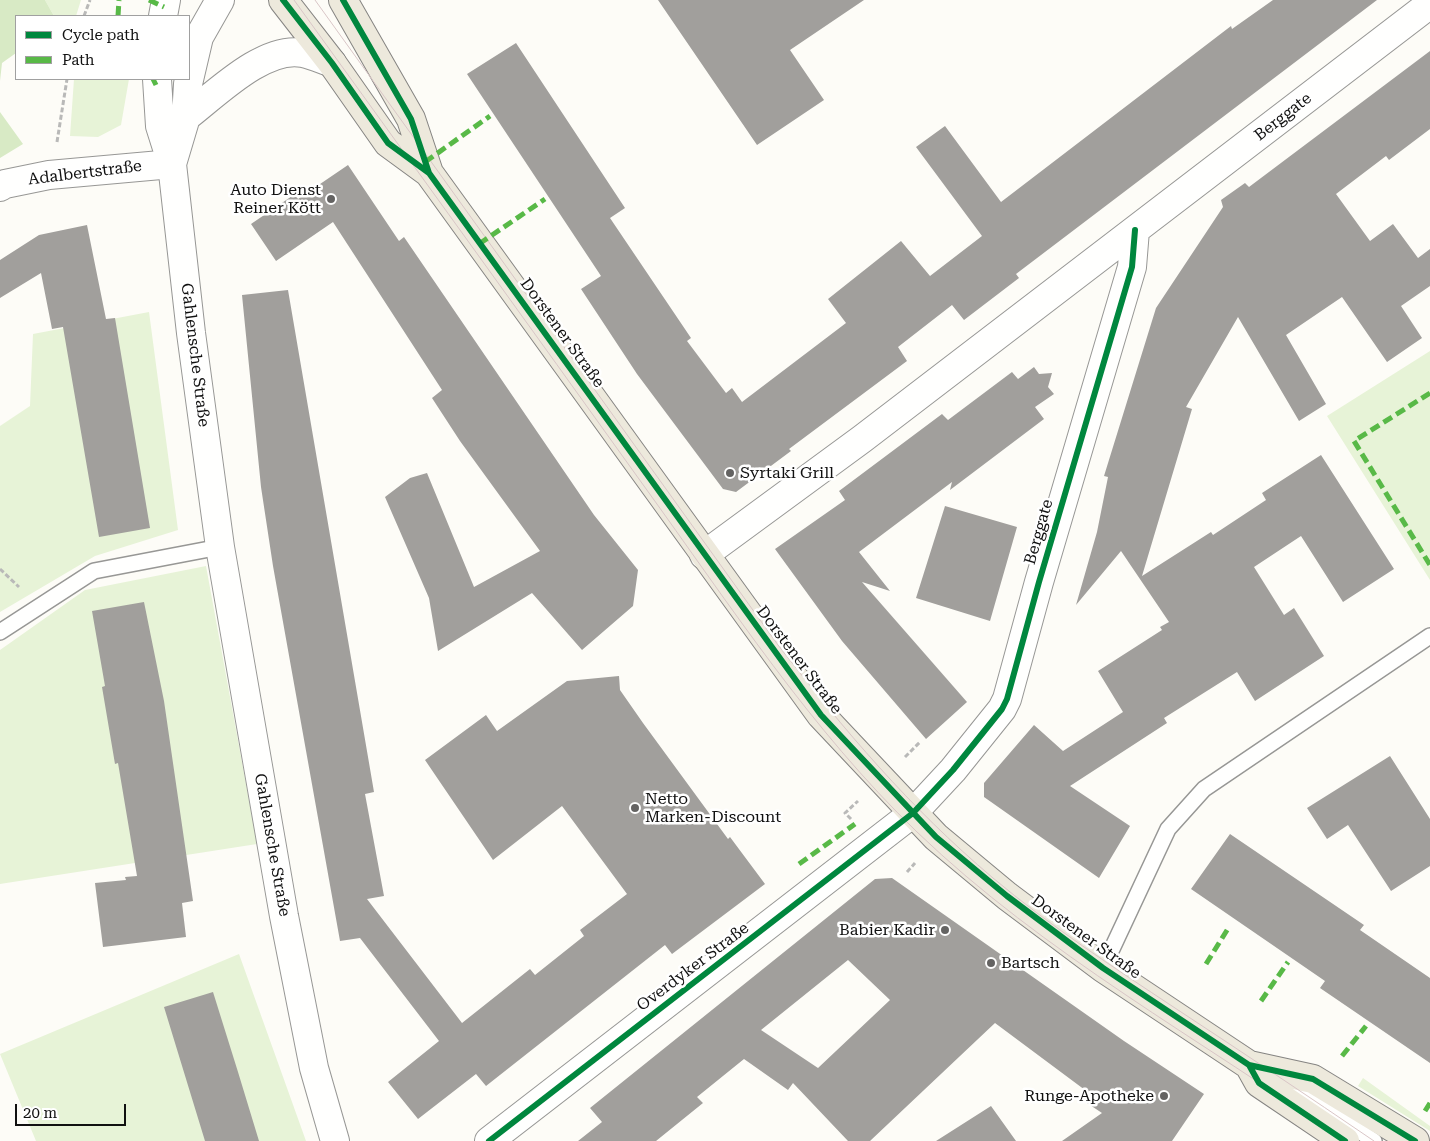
<!DOCTYPE html>
<meta charset="utf-8">
<style>
body{margin:0}
#map{position:relative;width:1430px;height:1141px;overflow:hidden;background:#fdfcf7;font-family:"Roboto Serif",serif}
canvas{display:block}
.legend{position:absolute;left:15px;top:15px;width:175px;height:65px;box-sizing:border-box;background:#fff;border:1px solid #a0a0a0;margin:0;padding:6px 9px;list-style:none;font-size:15px;color:#111}
.legend li{display:flex;align-items:center;gap:10px;height:25px}
.legend b{width:25px;border:1px solid #a0a0a0}
.scale{position:absolute;left:15px;top:1104px;width:111px;height:22px;box-sizing:border-box;border:2px solid #111;border-top:0;padding-left:6px;font-size:15px;line-height:18px;white-space:nowrap;color:#111;-webkit-text-stroke:4px #fff;paint-order:stroke}
</style>
<div id="map">
<canvas width="1430" height="1141"></canvas>
<ul class="legend">
<li><b style="height:6px;background:#00873e"></b>Cycle path</li>
<li><b style="height:6px;background:#58b947"></b>Path</li>
</ul>
<div class="scale">20 m</div>
</div>
<script>
const ctx = document.querySelector('canvas').getContext('2d');
ctx.lineJoin = 'round';
function fill(path, color) { ctx.fillStyle = color; ctx.fill(path, 'evenodd'); }
function trace(path, color, width, dash) { ctx.strokeStyle = color; ctx.lineWidth = width; ctx.lineCap = dash ? 'butt' : 'round'; ctx.setLineDash(dash || []); ctx.stroke(path); }
function label(font, color, halo, rows, align = 'center') {
  ctx.font = font + ' "Roboto Serif",serif'; ctx.lineWidth = 5; ctx.setLineDash([]); ctx.textBaseline = 'middle'; ctx.strokeStyle = halo; ctx.fillStyle = color; for (const [text, x, y, turn = 0] of rows) {
    ctx.save(); ctx.translate(x, y); ctx.rotate((+turn || 0) * Math.PI / 180); ctx.textAlign = isNaN(turn) ? turn : align; if (halo) ctx.strokeText(text, 0, 0); ctx.fillText(text, 0, 0); ctx.restore();
  }
}
fill(new Path2D(`
 M 45,0 L 81,0 L 76,16 L 54,16 Z
 M 74,79 L 129,79 L 121,125 L 98,137 L 70,136 Z
 M 149,312 L 178,530 L 95,556 L 0,612 L 0,426 L 30,406 L 33,334 Z
 M 1430,351 L 1430,580 L 1327,416 Z
 M 206,566 L 257,844 L 0,884 L 0,650 L 85,590 Z
 M 239,954 L 306,1141 L 36,1141 L 0,1054 Z
 M 1363,1078 L 1430,1126 L 1430,1131 L 1358,1086 Z`), '#e7f3d7');
fill(new Path2D(`
 M 0,0 L 45,0 L 54,16 L 16,16 L 16,53 L 2,63 L 0,81 Z
 M 0,112 L 23,144 L 0,158 Z`), '#d8eac5');
fill(new Path2D(`
 M 658,0 L 864,0 L 790,50 L 824,100 L 757,145 Z
 M 1273,0 L 1377,0 L 1016,274 L 1019,278 L 964,320 L 952,305 L 898,347 L 907,361 L 789,449 L 791,451 L 736,492 L 723,489 L 637,374 L 581,289 L 601,276 L 467,74 L 516,43 L 625,208 L 610,218 L 691,338 L 687,341 L 726,393 L 732,388 L 742,402 L 846,323 L 828,299 L 901,241 L 930,276 L 982,236 L 916,147 L 945,126 L 1001,202 L 1231,26 L 1232,29 Z
 M 1430,51 L 1430,129 L 1389,160 L 1386,156 L 1336,194 L 1370,241 L 1393,224 L 1418,258 L 1430,249 L 1430,286 L 1401,306 L 1422,338 L 1387,362 L 1342,297 L 1286,335 L 1326,404 L 1299,421 L 1238,317 L 1186,407 L 1192,409 L 1142,576 L 1211,532 L 1213,535 L 1266,500 L 1262,493 L 1321,455 L 1394,569 L 1343,602 L 1301,536 L 1254,567 L 1284,615 L 1294,608 L 1324,656 L 1255,701 L 1237,672 L 1164,718 L 1167,723 L 1070,786 L 1130,826 L 1099,878 L 984,797 L 984,783 L 1034,725 L 1063,751 L 1123,712 L 1098,671 L 1162,630 L 1160,627 L 1169,622 L 1121,551 L 1076,605 L 1097,532 L 1108,477 L 1104,476 L 1156,308 L 1223,207 L 1221,200 L 1245,183 L 1249,187 Z
 M 348,165 L 399,241 L 404,237 L 594,515 L 638,570 L 633,606 L 582,650 L 532,593 L 438,651 L 429,598 L 385,497 L 410,478 L 427,473 L 474,587 L 540,551 L 460,441 L 432,398 L 442,390 L 333,222 L 276,261 L 251,224 L 295,194 L 298,199 Z
 M 87,225 L 106,319 L 115,318 L 150,528 L 99,537 L 63,327 L 52,329 L 41,273 L 0,298 L 0,260 L 39,235 Z
 M 288,290 L 374,792 L 365,794 L 384,896 L 367,899 L 462,1023 L 530,969 L 535,975 L 584,936 L 580,930 L 627,894 L 562,806 L 493,860 L 425,760 L 486,715 L 497,731 L 567,681 L 619,676 L 620,690 L 643,723 L 728,839 L 730,837 L 765,884 L 672,954 L 665,945 L 486,1086 L 476,1074 L 418,1119 L 388,1082 L 439,1041 L 360,938 L 340,941 L 273,566 L 261,487 L 242,295 Z
 M 1034,367 L 1039,374 L 1052,373 L 1048,387 L 1054,394 L 1035,407 L 1044,419 L 950,490 L 952,482 L 859,552 L 890,591 L 862,582 L 967,702 L 926,739 L 842,641 L 775,549 L 845,500 L 839,491 L 942,414 L 948,420 L 1012,372 L 1018,379 Z
 M 945,506 L 1017,527 L 990,621 L 916,598 Z
 M 144,602 L 164,701 L 193,901 L 182,903 L 186,937 L 103,947 L 95,883 L 126,880 L 125,877 L 137,876 L 118,763 L 115,764 L 102,687 L 105,686 L 92,611 Z
 M 1390,756 L 1430,819 L 1430,866 L 1391,891 L 1348,825 L 1327,839 L 1307,808 Z
 M 1230,834 L 1364,925 L 1360,930 L 1430,978 L 1430,1063 L 1320,988 L 1325,981 L 1191,889 Z
 M 892,878 L 1124,1041 L 1204,1094 L 1172,1141 L 1062,1141 L 1102,1113 L 1084,1101 L 1089,1093 L 995,1023 L 870,1141 L 848,1141 L 793,1083 L 788,1090 L 744,1059 L 697,1097 L 703,1103 L 656,1141 L 578,1141 L 602,1122 L 590,1108 L 875,879 ZM 848,960 L 890,1000 L 818,1068 L 761,1030 Z
 M 213,992 L 238,1072 L 259,1141 L 205,1141 L 164,1007 Z
 M 991,1106 L 1016,1141 L 936,1141 Z`), '#a19f9c');
const service = new Path2D(`
 M 0,632 L 94,571 L 220,547
 M 1103,968 L 1168,829 L 1204,789 L 1430,636
 M 1282,1079 L 1374,1141`);
const minor = new Path2D(`
 M 0,187 L 5,184 L 49,175 L 172,164
 M 704,555 L 862,439 L 1430,4
 M 489,1141 L 913,813 L 953,770 L 1002,709 L 1007,699 L 1039,582 L 1132,267 L 1135,230`);
const tertiary = new Path2D(`
 M 163,16 L 166,0
 M 157,79 L 160,126 L 172,164 L 191,333 L 220,547 L 284,916 L 314,1068 L 335,1141
 M 186,117 C 215,95 264,45 303,53 C 313,55 323,60 332,63
 M 172,164 L 186,117 L 188,84 L 199,37 L 220,0`);
const primary = new Path2D(`
 M 283,0 L 332,63 L 388,143 L 429,173 L 821,715 L 936,837 L 1007,896 L 1103,968 L 1249,1065 L 1313,1079 L 1415,1141
 M 343,0 L 411,119 L 429,173
 M 1249,1065 L 1259,1083 L 1345,1141`);
trace(service, '#979795', 18);
trace(minor, '#979795', 30);
trace(tertiary, '#979795', 30);
trace(primary, '#858482', 30);
trace(new Path2D(`
 M 84,16 L 90,0
 M 57,142 L 67,79
 M 0,569 L 19,587
 M 905,757 L 920,742
 M 851,819 L 845,813 L 858,801
 M 907,872 L 915,863`), '#b9b9b8', 3, [5, 2.5]);
trace(service, '#fffffe', 15);
trace(minor, '#fffffe', 28);
trace(tertiary, '#fffffe', 28);
trace(primary, '#ede9dc', 28);
trace(new Path2D(`
 M 294,0 C 411,162 528,324 644,486 C 730,605 811,730 917,832 C 1044,954 1202,1040 1345,1141
 M 315,0 L 778,645 C 845,731 909,807 993,878 C 1050,926 1113,967 1175,1008 C 1242,1052 1308,1096 1374,1141`), '#d9c6c7', 1);
trace(new Path2D(`
 M 149,0 L 164,7
 M 118,16 L 119,0
 M 153,79 L 156,85
 M 425,162 L 490,116
 M 479,244 L 545,199
 M 1430,393 L 1354,441 L 1430,565
 M 799,864 L 855,824
 M 1206,964 L 1229,927
 M 1261,1001 L 1288,962
 M 1342,1056 L 1366,1026
 M 1425,1111 L 1430,1103`), '#58b947', 5, [10, 5]);
trace(new Path2D(`
 M 283,0 L 332,63 L 388,143 L 429,173 L 821,715 L 936,837 L 1007,896 L 1103,968 L 1249,1065 L 1313,1079 L 1415,1141
 M 343,0 L 411,119 L 429,173
 M 1249,1065 L 1259,1083 L 1345,1141
 M 489,1141 L 913,813 L 953,770 L 1002,709 L 1007,699 L 1039,582 L 1132,267 L 1135,230`), '#00873e', 6);
for (const [x, y, r, color] of [
 [331,199,5,"#646362"],
 [730,473,5,"#646362"],
 [635,808,5,"#646362"],
 [945,930,5,"#646362"],
 [991,963,5,"#646362"],
 [1164,1096,5,"#646362"]
]) { const dot = new Path2D(); dot.arc(x, y, r, 0, 2 * Math.PI); ctx.fillStyle = color; ctx.fill(dot); trace(dot, '#fff', 2); }
label('16px', '#111', '#fff', [
 ["Berggate",1283,117,-38],
 ["Adalbertstraße",85,173,-7],
 ["Dorstener Straße",562,333,54],
 ["Gahlensche Straße",195,355,83],
 ["Berggate",1039,532,-74],
 ["Dorstener Straße",799,660,53],
 ["Gahlensche Straße",272,845,80],
 ["Dorstener Straße",1086,937,36],
 ["Overdyker Straße",693,967,-37]
]);
label('16px', '#111', '#fff', [
 ["Auto Dienst",321,190],
 ["Reiner Kött",321,208],
 ["Syrtaki Grill",740,473,"left"],
 ["Netto",645,799,"left"],
 ["Marken-Discount",645,817,"left"],
 ["Babier Kadir",935,930],
 ["Bartsch",1001,963,"left"],
 ["Runge-Apotheke",1154,1096]
], 'right');
</script>
